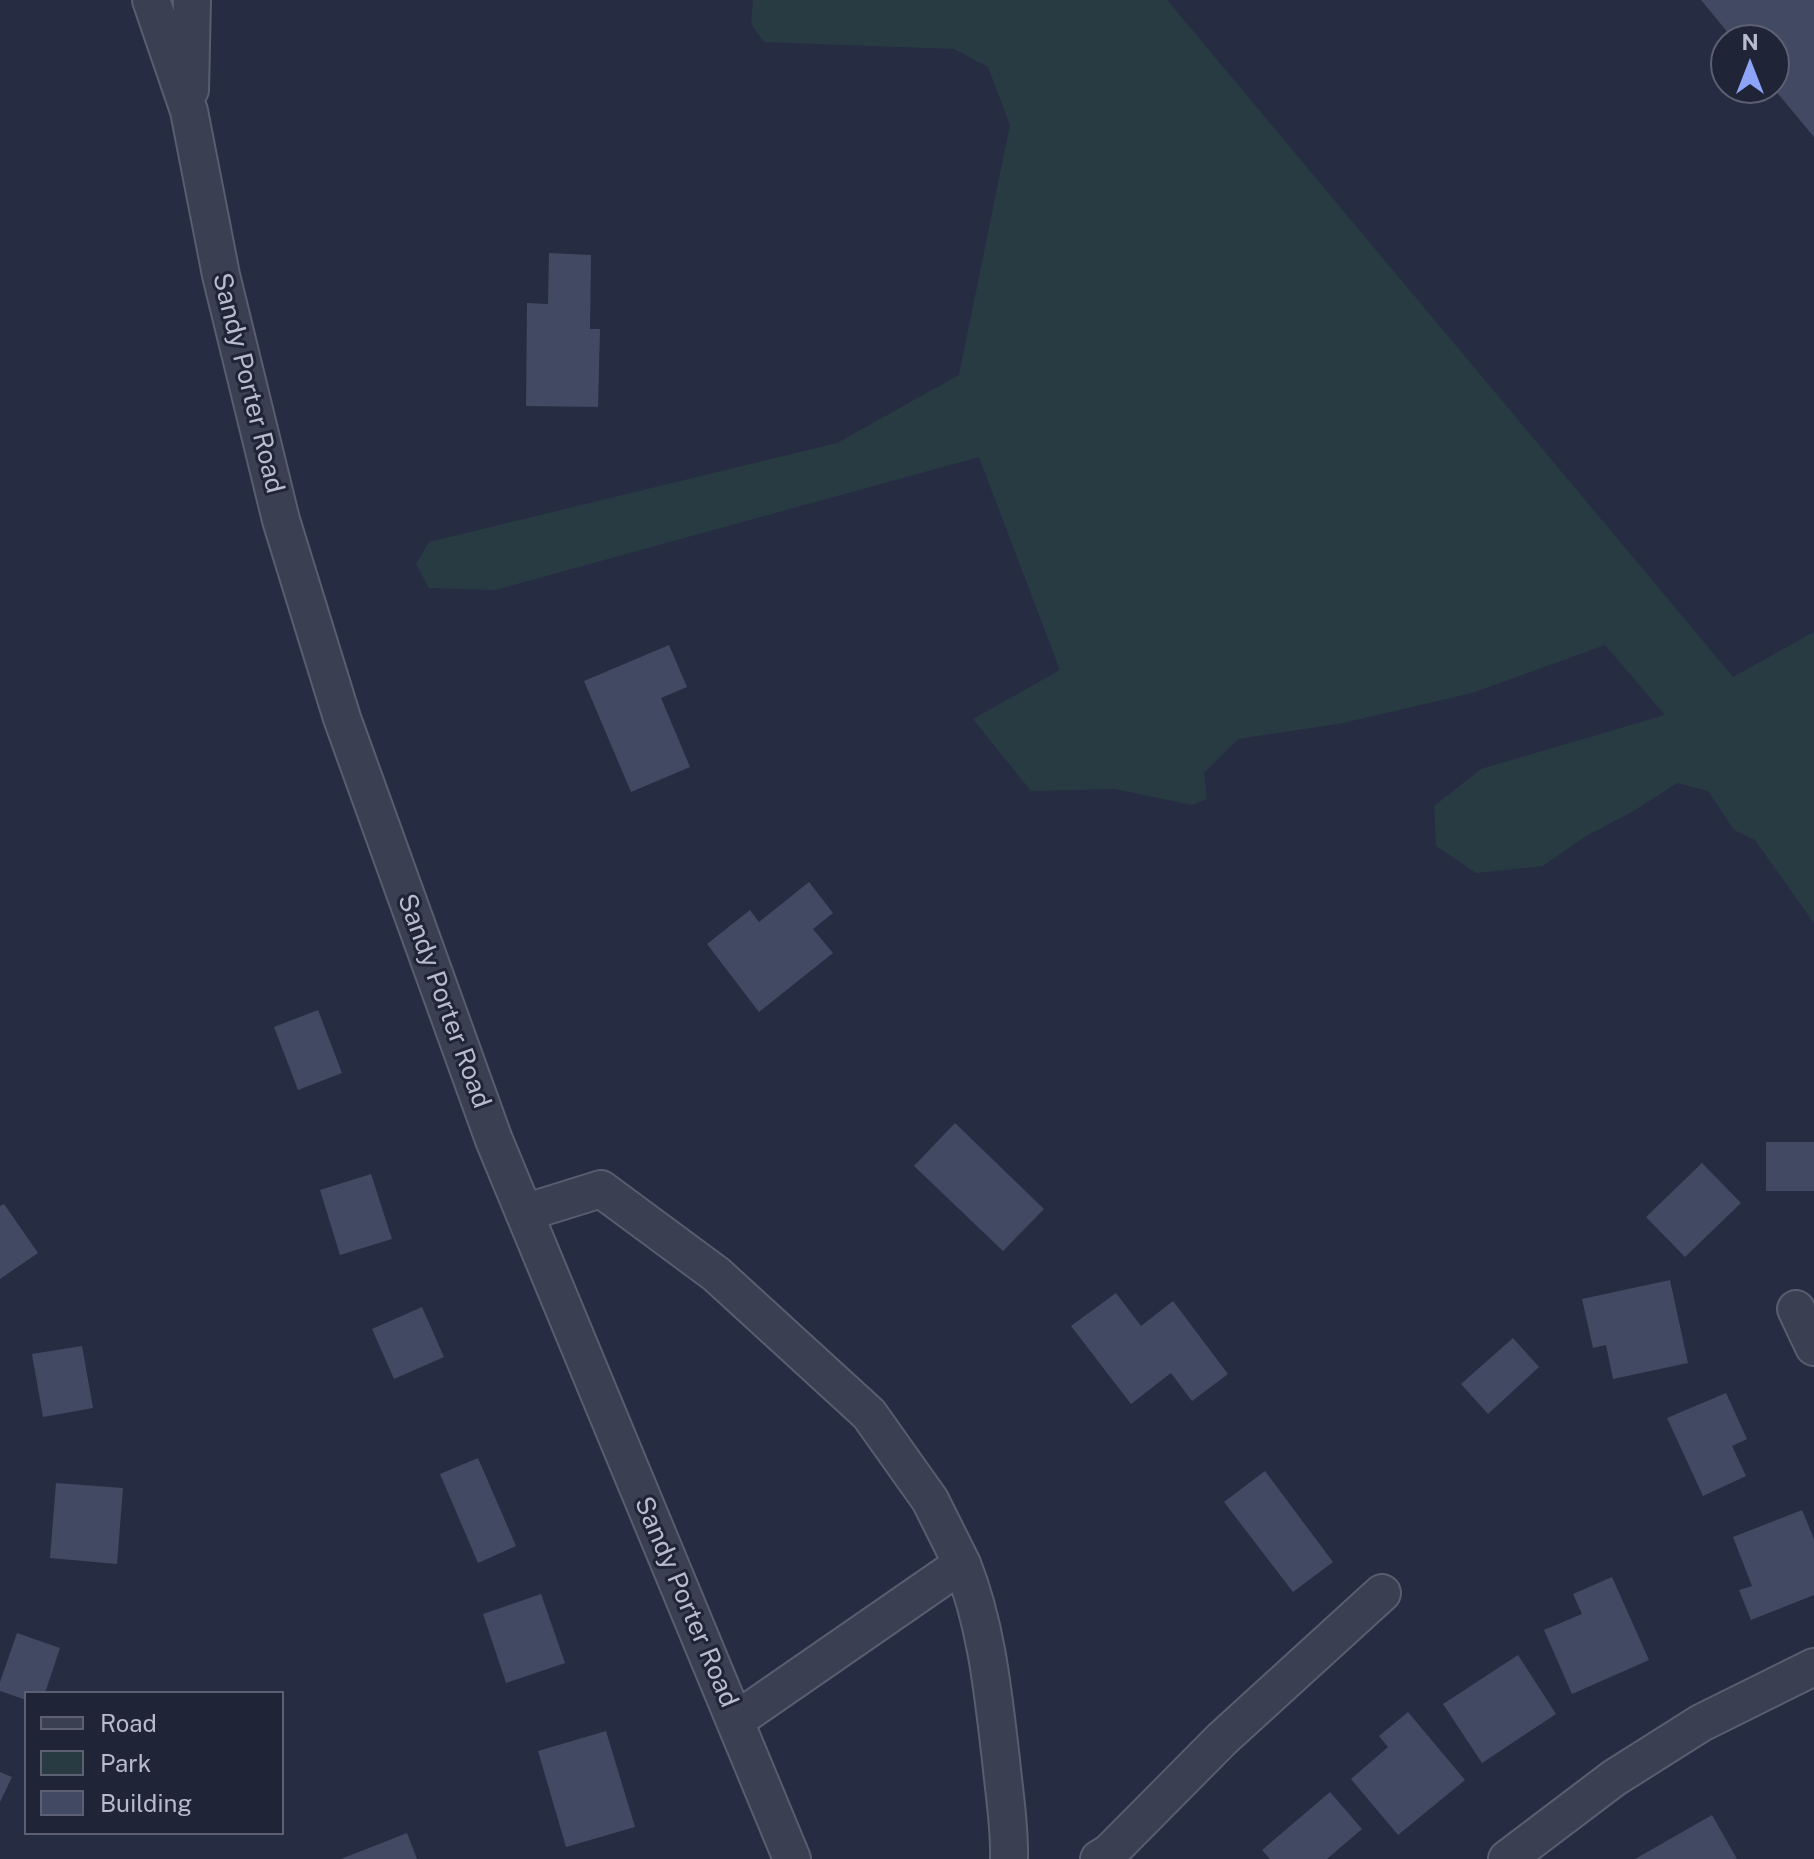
<!DOCTYPE html>
<style>
body{margin:0}
#map{position:relative;width:1814px;height:1859px;overflow:hidden;background:#262d42;font-family:"Public Sans",sans-serif}
canvas{display:block}
.legend{position:absolute;left:24px;top:1691px;width:260px;height:144px;box-sizing:border-box;background:#1f2437;border:2px solid #5c6072;margin:0;padding:10px 14px;list-style:none;font-size:24px;color:#b7bbcb}
.legend li{display:flex;align-items:center;gap:16px;height:40px}
.legend b{width:40px;border:2px solid #5c6072}
.north{position:absolute;left:1710px;top:24px;width:80px;height:80px;box-sizing:border-box;background:#1f2437;border:2px solid #5c6072;border-radius:50%;rotate:0deg;font-size:22px;font-weight:700;line-height:32px;text-align:center;color:#b7bbcb}
.north::after{content:'';display:block;margin:auto;width:28px;height:36px;background:#8ea4f9;clip-path:polygon(50% 0,100% 100%,50% 72%,0 100%)}
</style>
<div id="map">
<canvas width="1814" height="1859"></canvas>
<ul class="legend">
<li><b style="height:10px;background:#3a3f51"></b>Road</li>
<li><b style="height:22px;background:#283b43"></b>Park</li>
<li><b style="height:22px;background:#424962"></b>Building</li>
</ul>
<div class="north">N</div>
</div>
<script>
const ctx = document.querySelector('canvas').getContext('2d');
ctx.lineJoin = 'round';
function fill(path, color) { ctx.fillStyle = color; ctx.fill(path, 'evenodd'); }
function trace(path, color, width, dash) { ctx.strokeStyle = color; ctx.lineWidth = width; ctx.lineCap = dash ? 'butt' : 'round'; ctx.setLineDash(dash || []); ctx.stroke(path); }
function label(font, color, halo, rows, align = 'center') {
  ctx.font = font + ' "Public Sans",sans-serif'; ctx.lineWidth = 6; ctx.setLineDash([]); ctx.textBaseline = 'middle'; ctx.strokeStyle = halo; ctx.fillStyle = color; for (const [text, x, y, turn = 0] of rows) {
    ctx.save(); ctx.translate(x, y); ctx.rotate((+turn || 0) * Math.PI / 180); ctx.textAlign = isNaN(turn) ? turn : align; if (halo) ctx.strokeText(text, 0, 0); ctx.fillText(text, 0, 0); ctx.restore();
  }
}
fill(new Path2D(`
 M 753,0 L 1167,0 L 1733,677 L 1814,632 L 1814,923 L 1755,840 L 1734,830 L 1708,791 L 1677,783 L 1632,812 L 1586,836 L 1543,866 L 1476,873 L 1436,846 L 1434,806 L 1481,769 L 1665,715 L 1605,645 L 1472,693 L 1343,723 L 1238,739 L 1204,773 L 1207,799 L 1192,805 L 1115,789 L 1031,791 L 973,719 L 1060,670 L 979,457 L 495,590 L 429,588 L 416,564 L 429,542 L 837,443 L 959,375 L 1010,125 L 988,67 L 954,49 L 764,42 L 751,24 Z`), '#283b43');
fill(new Path2D(`
 M 1701,0 L 1814,0 L 1814,137 L 1774,89 L 1774,40 L 1734,40 Z
 M 549,253 L 591,255 L 590,329 L 600,329 L 598,407 L 526,406 L 527,303 L 548,304 Z
 M 669,645 L 687,687 L 661,698 L 690,767 L 631,792 L 584,681 Z
 M 809,882 L 833,913 L 813,929 L 833,953 L 759,1012 L 707,944 L 750,910 L 759,922 Z
 M 318,1010 L 342,1073 L 298,1090 L 274,1027 Z
 M 955,1123 L 1044,1209 L 1003,1251 L 914,1166 Z
 M 1766,1142 L 1814,1142 L 1814,1191 L 1766,1191 Z
 M 1702,1163 L 1741,1203 L 1685,1257 L 1646,1217 Z
 M 371,1174 L 392,1239 L 340,1255 L 320,1190 Z
 M 4,1204 L 38,1253 L 0,1279 L 0,1206 Z
 M 1670,1280 L 1688,1363 L 1613,1379 L 1606,1345 L 1593,1348 L 1582,1299 Z
 M 1116,1293 L 1141,1326 L 1173,1301 L 1228,1374 L 1192,1401 L 1171,1373 L 1131,1404 L 1071,1326 Z
 M 422,1307 L 444,1357 L 394,1379 L 372,1329 Z
 M 1513,1338 L 1539,1367 L 1488,1414 L 1461,1384 Z
 M 82,1346 L 93,1408 L 43,1417 L 32,1354 Z
 M 1726,1393 L 1747,1439 L 1732,1446 L 1746,1476 L 1703,1496 L 1667,1418 Z
 M 478,1458 L 516,1546 L 478,1563 L 440,1474 Z
 M 1265,1471 L 1333,1562 L 1293,1592 L 1224,1502 Z
 M 56,1483 L 123,1488 L 117,1564 L 50,1558 Z
 M 1802,1510 L 1814,1539 L 1814,1595 L 1751,1620 L 1739,1590 L 1752,1586 L 1733,1537 Z
 M 1612,1577 L 1649,1660 L 1572,1694 L 1544,1630 L 1582,1614 L 1573,1594 Z
 M 541,1594 L 565,1663 L 506,1683 L 483,1614 Z
 M 17,1633 L 60,1648 L 45,1693 L 26,1693 L 26,1700 L 0,1691 L 0,1682 Z
 M 1518,1655 L 1556,1714 L 1482,1763 L 1443,1704 Z
 M 1408,1712 L 1465,1780 L 1398,1835 L 1351,1779 L 1388,1747 L 1379,1736 Z
 M 606,1731 L 635,1827 L 566,1847 L 538,1751 Z
 M 0,1772 L 12,1777 L 0,1802 Z
 M 1330,1792 L 1362,1829 L 1327,1859 L 1270,1859 L 1262,1850 Z
 M 1712,1815 L 1737,1859 L 1635,1859 Z
 M 407,1833 L 417,1859 L 341,1859 Z`), '#424962');
const minor = new Path2D(`
 M 151,0 L 189,111 L 221,275 L 281,520 L 342,718 L 494,1140 L 792,1859
 M 190,90 L 192,0
 M 524,1213 L 601,1189 L 716,1274 L 869,1414 L 930,1500 L 962,1564 L 735,1721
 M 1796,1309 L 1814,1347
 M 962,1564 C 987,1627 993,1693 1001,1760 C 1004,1792 1010,1826 1009,1859
 M 1099,1859 L 1109,1853 L 1222,1739 L 1382,1593
 M 1507,1859 L 1614,1778 L 1701,1723 L 1814,1667`);
trace(minor, '#585d6f', 40);
trace(minor, '#3a3f51', 36);
label('26px', '#b7bbcb', '#1f2437', [
 ["Sandy Porter Road",248,383,76],
 ["Sandy Porter Road",444,1001,70],
 ["Sandy Porter Road",686,1602,67]
]);
</script>
